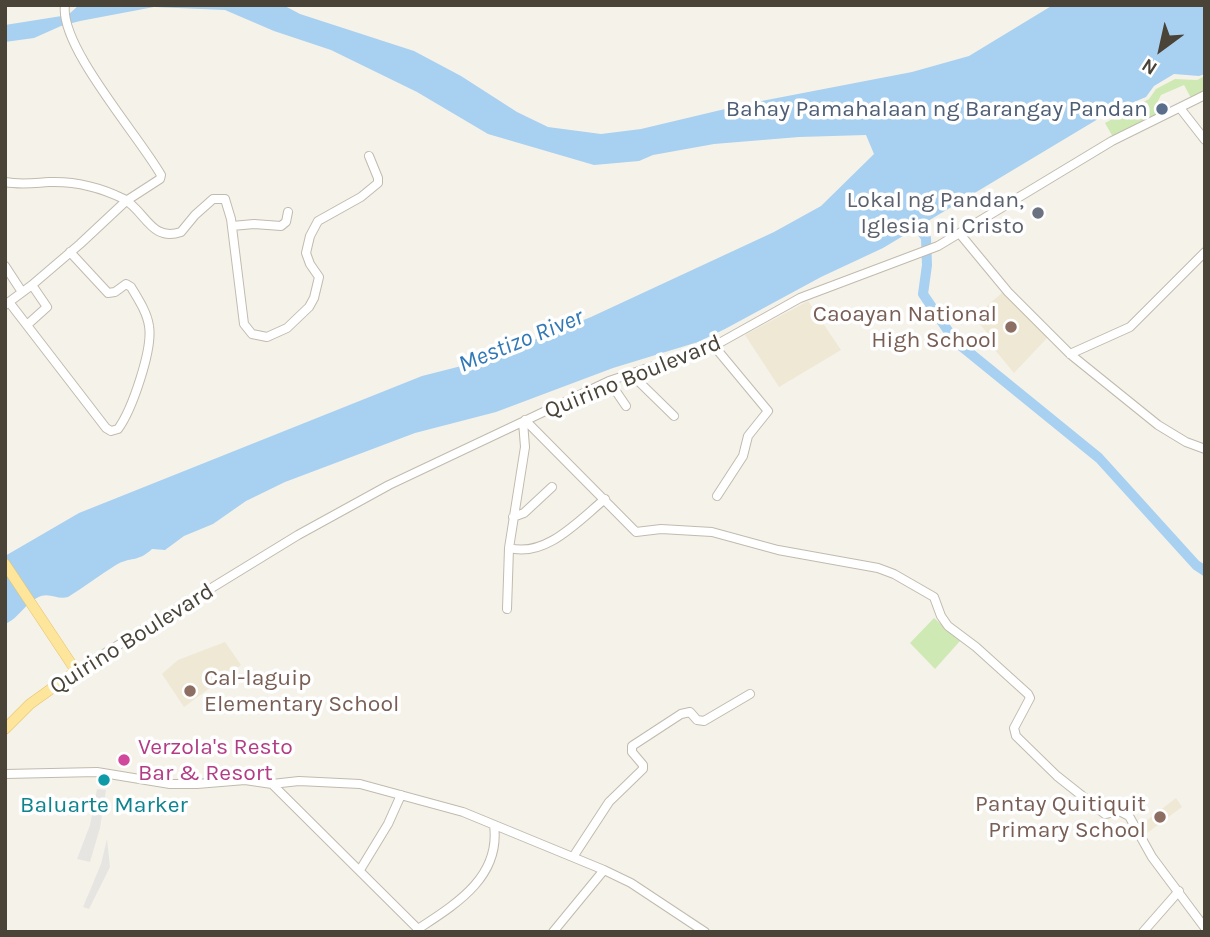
<!DOCTYPE html>
<style>
body{margin:0}
#map{position:relative;width:1210px;height:937px;overflow:hidden;background:#f5f2ea;font-family:Karla,sans-serif}
canvas{display:block}
.frame{position:absolute;inset:0;border:7px solid #494338;pointer-events:none}
.north{position:absolute;left:1126px;top:14px;width:70px;height:70px;-webkit-text-stroke:5px #fff;paint-order:stroke;rotate:213deg;font-size:19px;font-weight:700;line-height:28px;text-align:center;color:#494338}
.north::after{content:'';display:block;margin:auto;width:24px;height:32px;background:#494338;clip-path:polygon(50% 0,100% 100%,50% 72%,0 100%)}
</style>
<div id="map">
<canvas width="1210" height="937"></canvas>
<div class="frame"></div>
<div class="north">N</div>
</div>
<script>
const ctx = document.querySelector('canvas').getContext('2d');
ctx.lineJoin = 'round';
function fill(path, color) { ctx.fillStyle = color; ctx.fill(path, 'evenodd'); }
function trace(path, color, width, dash) { ctx.strokeStyle = color; ctx.lineWidth = width; ctx.lineCap = dash ? 'butt' : 'round'; ctx.setLineDash(dash || []); ctx.stroke(path); }
function label(font, color, halo, rows, align = 'center') {
  ctx.font = font + ' Karla,sans-serif'; ctx.lineWidth = 7; ctx.setLineDash([]); ctx.textBaseline = 'middle'; ctx.strokeStyle = halo; ctx.fillStyle = color; for (const [text, x, y, turn = 0] of rows) {
    ctx.save(); ctx.translate(x, y); ctx.rotate((+turn || 0) * Math.PI / 180); ctx.textAlign = isNaN(turn) ? turn : align; if (halo) ctx.strokeText(text, 0, 0); ctx.fillText(text, 0, 0); ctx.restore();
  }
}
fill(new Path2D(`
 M 1003,292 L 1049,336 L 1014,373 L 995,350 L 998,346 L 974,317 Z
 M 808,301 L 841,350 L 779,387 L 745,335 Z
 M 225,642 L 241,665 L 184,707 L 162,674 L 178,660 Z
 M 1176,798 L 1182,807 L 1143,836 L 1137,828 Z`), '#eee8d5');
fill(new Path2D(`
 M 1205,76 L 1205,90 L 1191,98 L 1184,85 L 1161,95 L 1156,105 L 1160,114 L 1113,137 L 1105,123 L 1149,99 L 1156,89 L 1175,79 L 1197,80 Z
 M 934,618 L 960,641 L 935,669 L 910,643 Z`), '#cfe9b4');
fill(new Path2D(`
 M 97,789 L 106,790 L 100,828 L 90,862 L 77,859 L 90,825 Z
 M 107,839 L 110,867 L 89,909 L 83,907 L 101,864 Z`), '#e7e5e2');
fill(new Path2D(`
 M 79,5 L 283,5 L 300,14 L 414,51 L 461,76 L 517,112 L 548,127 L 601,134 L 641,129 L 746,104 L 912,72 L 969,56 L 1053,5 L 1205,5 L 1205,74 L 1199,76 L 1174,74 L 1154,86 L 1146,97 L 1108,113 L 883,248 L 821,277 L 725,329 L 698,342 L 613,368 L 496,412 L 415,433 L 285,482 L 246,501 L 213,524 L 184,536 L 165,550 L 152,549 C 137,563 131,556 116,565 C 100,575 84,587 68,597 C 58,600 51,593 41,596 C 25,602 20,618 5,624 L 5,556 L 79,513 L 422,376 L 481,361 L 591,317 L 774,232 L 821,206 L 874,154 L 866,135 L 799,137 L 714,144 L 653,155 L 639,161 L 594,165 L 488,134 L 417,92 L 331,50 L 274,31 L 225,10 L 154,7 L 80,21 L 61,26 L 34,38 L 5,42 L 5,25 L 68,15 Z`), '#a8d0f0');
trace(new Path2D(`
 M 910,215 L 926,238 L 927,265 L 923,294 L 955,341 L 1099,458 L 1196,565 L 1205,571`), '#a8d0f0', 10);
const minor = new Path2D(`
 M 1180,108 L 1205,140
 M 5,182 C 21,185 33,183 49,182 C 76,181 100,187 124,199 C 146,212 151,242 181,232 L 195,215 L 213,199 L 225,199 L 231,219 L 244,324 L 252,334 L 267,337 L 287,328 L 309,307 L 314,298 L 319,277 L 310,264 L 306,253 L 310,236 L 318,221 L 361,197 L 378,183 L 378,178 L 369,156
 M 232,226 L 254,224 L 281,226 L 286,222 L 288,212
 M 960,234 L 1008,292 L 1070,354 L 1158,425 L 1186,442 L 1205,449
 M 5,266 L 22,292
 M 9,302 L 106,428 L 111,431 L 118,429 C 132,410 153,349 149,326 C 147,312 138,299 131,287 L 126,284 L 115,292 L 108,293 L 70,252
 M 5,305 L 32,285 L 80,244 L 126,201 L 160,179 L 161,175 C 139,136 59,46 65,5
 M 27,325 L 47,307 L 32,285
 M 714,346 L 768,411 L 748,436 L 743,456 L 717,496
 M 1070,354 L 1130,327 L 1205,252
 M 630,373 L 674,416
 M 609,381 L 626,406
 M 525,420 L 636,532 L 661,529 L 712,532 L 778,550 L 878,568 L 894,574 L 934,597 L 941,616 L 948,626 L 976,647 L 1028,694 L 1030,698 L 1014,728 L 1016,736 L 1057,776 L 1105,814 L 1119,811 L 1129,816 L 1152,857 L 1205,928
 M 513,517 L 524,513 L 552,487
 M 509,548 C 546,558 579,520 605,499
 M 507,609 L 509,548 L 525,447 L 523,422
 M 76,671 L 298,535 L 389,485 L 609,381 L 714,346 L 800,298 L 938,246 L 1112,141 L 1205,95
 M 5,774 L 97,772 L 170,784 L 197,784 L 245,780 L 272,784 L 299,781 L 360,784 L 463,812 L 604,870 L 631,883 L 705,932
 M 272,784 L 421,932
 M 573,857 L 609,802 L 643,769 L 643,765 L 632,752 L 632,746 L 681,714 L 690,712 L 697,720 L 704,721 L 750,694
 M 360,870 L 388,824 L 401,795
 M 418,929 C 456,904 501,877 494,825
 M 553,932 L 604,870
 M 1143,932 L 1179,891`);
const major = new Path2D(`
 M 5,564 L 76,671 L 30,704 L 5,729`);
trace(minor, '#c1bbad', 10);
trace(major, '#e4c46a', 11);
trace(minor, '#fff', 8);
trace(major, '#fde59b', 10);
for (const [x, y, r, color] of [
 [1162,109,7,"#5c6f8a"],
 [1038,213,7,"#6b7280"],
 [1011,327,7,"#8d6e63"],
 [190,691,7,"#8d6e63"],
 [124,760,7,"#d1479c"],
 [104,780,7,"#0f9aa8"],
 [1160,817,7,"#8d6e63"]
]) { const dot = new Path2D(); dot.arc(x, y, r, 0, 2 * Math.PI); ctx.fillStyle = color; ctx.fill(dot); trace(dot, '#fff', 2.5); }
label('23px', '#4e5e75', '#fff', [
 ["Bahay Pamahalaan ng Barangay Pandan",1148,109]
], 'right');
label('23px', '#5b616d', '#fff', [
 ["Lokal ng Pandan,",1024,200],
 ["Iglesia ni Cristo",1024,226]
], 'right');
label('23px', '#785e54', '#fff', [
 ["Caoayan National",997,314],
 ["High School",997,340],
 ["Cal-laguip",204,678,"left"],
 ["Elementary School",204,704,"left"],
 ["Pantay Quitiquit",1146,804],
 ["Primary School",1146,830]
], 'right');
label('23px', '#494338', '#fff', [
 ["Quirino Boulevard",633,377,-22],
 ["Quirino Boulevard",132,639,-32]
]);
label('23px', '#b23c85', '#fff', [
 ["Verzola's Resto",138,747],
 ["Bar & Resort",138,773]
], 'left');
label('23px', '#0d838f', '#fff', [
 ["Baluarte Marker",104,805]
]);
label('italic 24px', '#3178b6', '#fff', [
 ["Mestizo River",521,341,-22]
]);
</script>
